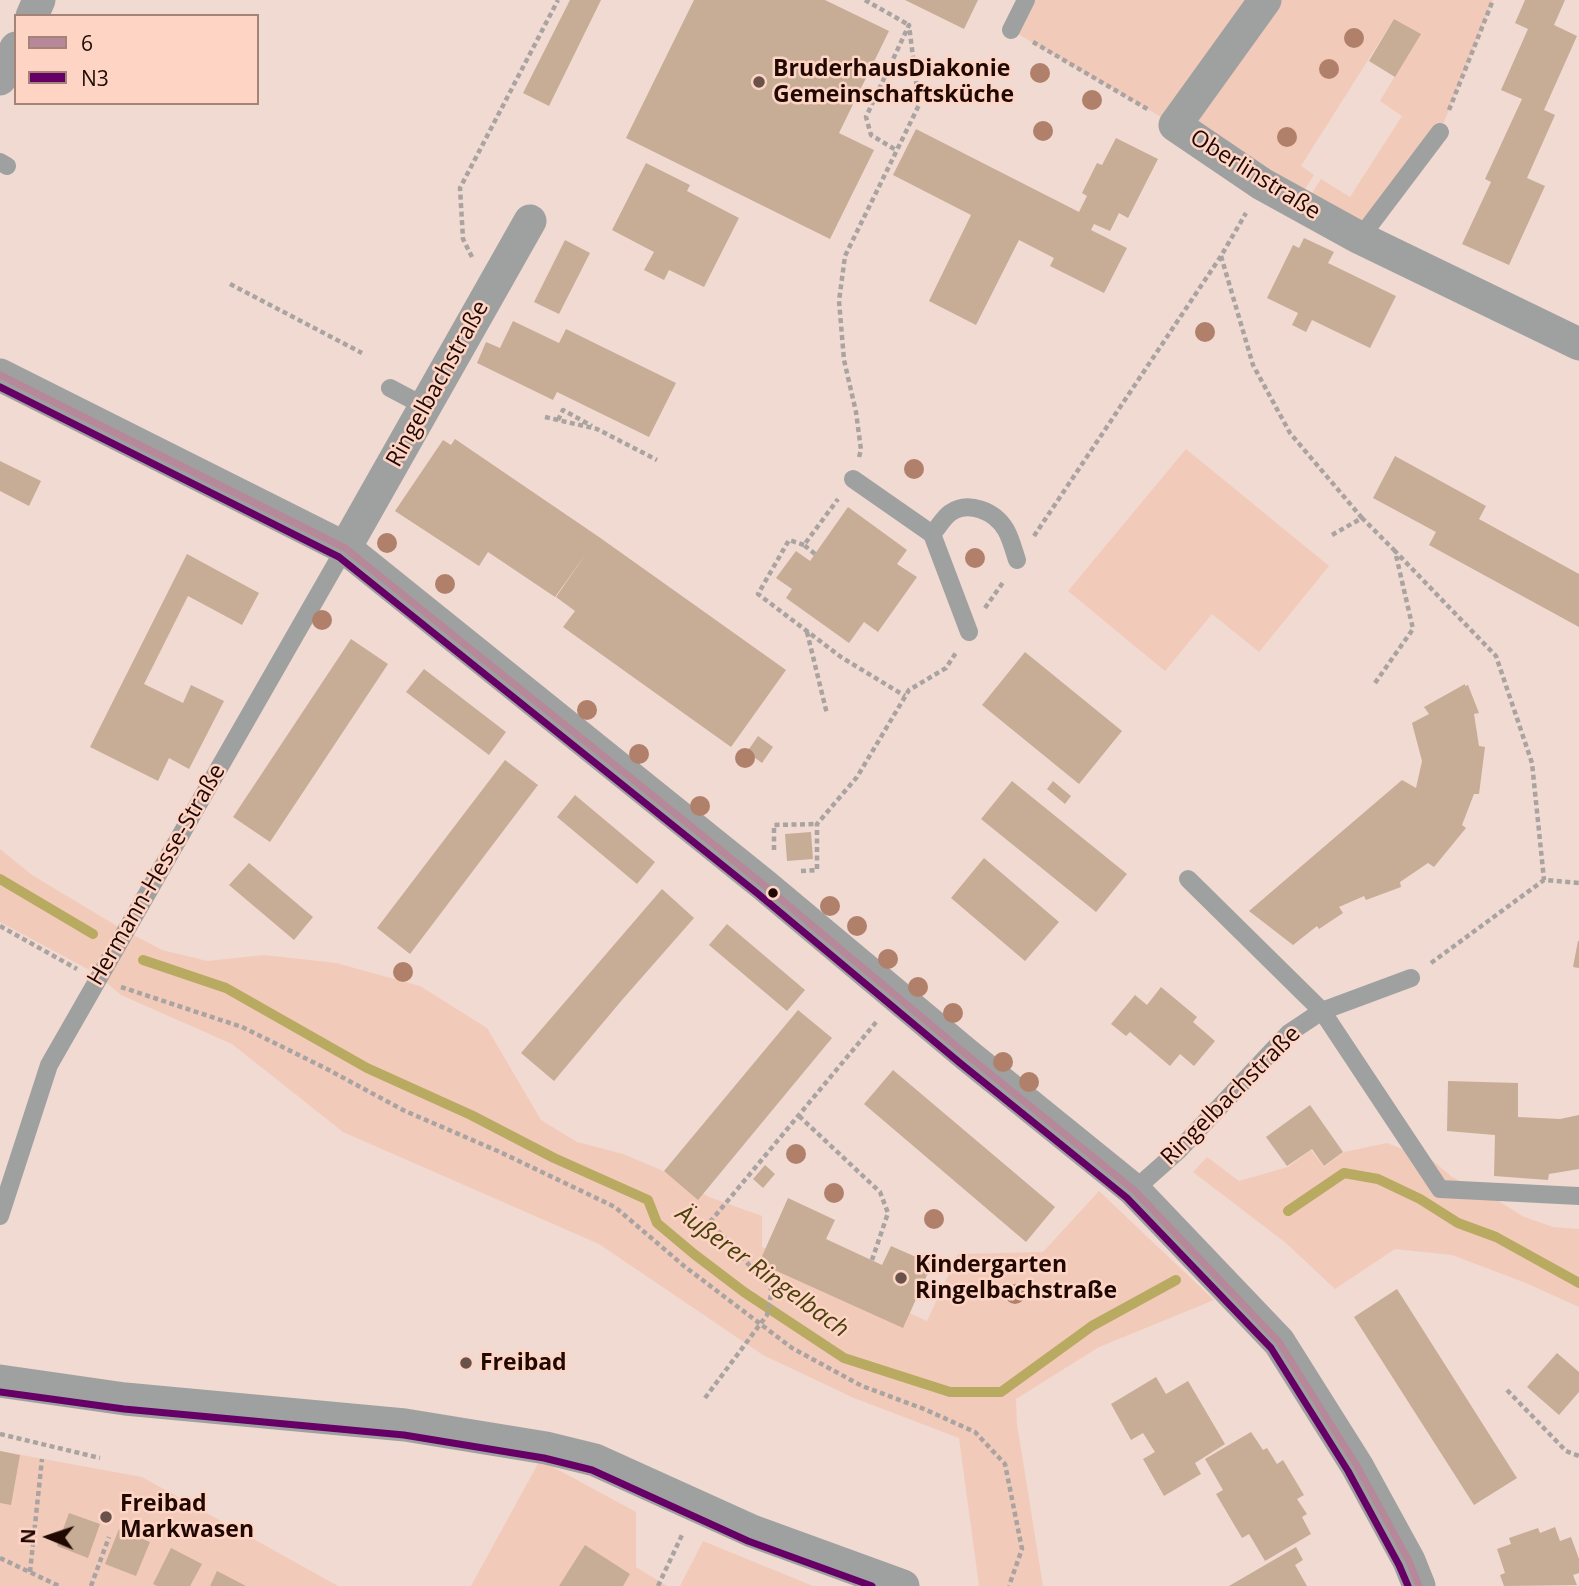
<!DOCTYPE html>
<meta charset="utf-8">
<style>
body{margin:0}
#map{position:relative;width:1579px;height:1586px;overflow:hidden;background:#f1dad1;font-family:"Open Sans",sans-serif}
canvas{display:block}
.legend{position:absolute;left:14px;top:14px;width:245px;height:91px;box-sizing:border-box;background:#fed4c4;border:2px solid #a58376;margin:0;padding:9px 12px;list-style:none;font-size:21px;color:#1f0902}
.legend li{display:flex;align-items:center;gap:14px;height:35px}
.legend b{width:35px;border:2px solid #a58376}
.north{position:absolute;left:14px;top:1502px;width:70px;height:70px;-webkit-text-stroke:5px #fed4c4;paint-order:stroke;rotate:272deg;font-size:19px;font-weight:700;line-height:28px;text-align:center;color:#1f0902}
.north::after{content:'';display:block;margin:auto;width:24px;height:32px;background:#1f0902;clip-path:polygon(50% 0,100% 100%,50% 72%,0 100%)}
</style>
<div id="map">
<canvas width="1579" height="1586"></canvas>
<ul class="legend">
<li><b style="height:9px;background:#b78899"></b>6</li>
<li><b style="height:9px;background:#606"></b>N3</li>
</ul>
<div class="north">N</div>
</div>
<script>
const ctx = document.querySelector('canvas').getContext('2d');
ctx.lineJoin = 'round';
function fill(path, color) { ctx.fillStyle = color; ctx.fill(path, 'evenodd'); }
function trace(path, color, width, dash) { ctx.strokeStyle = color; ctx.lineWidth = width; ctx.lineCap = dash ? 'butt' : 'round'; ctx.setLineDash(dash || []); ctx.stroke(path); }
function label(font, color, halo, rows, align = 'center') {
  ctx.font = font + ' "Open Sans",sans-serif'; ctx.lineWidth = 5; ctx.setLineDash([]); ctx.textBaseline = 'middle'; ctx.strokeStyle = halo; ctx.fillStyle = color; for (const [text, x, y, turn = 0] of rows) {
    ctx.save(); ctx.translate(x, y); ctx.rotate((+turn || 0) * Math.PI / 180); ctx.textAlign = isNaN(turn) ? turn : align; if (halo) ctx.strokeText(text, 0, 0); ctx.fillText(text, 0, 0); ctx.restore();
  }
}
fill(new Path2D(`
 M 1026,0 L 1493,0 L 1440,132 L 1360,238 L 1303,207 L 1321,179 L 1350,197 L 1402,116 L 1380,101 L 1420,34 L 1394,19 L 1301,166 L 1314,175 L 1296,203 L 1175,125 L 1011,30 Z
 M 1186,449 L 1329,566 L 1259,652 L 1212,614 L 1165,671 L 1068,591 Z
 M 0,849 L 32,875 L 122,929 L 162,950 L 207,961 L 264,955 L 336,963 L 420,986 L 487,1028 L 541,1120 L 577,1142 L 623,1154 L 661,1170 L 709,1197 L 762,1216 L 762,1247 L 927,1321 L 958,1254 L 1043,1252 L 1099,1191 L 1214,1300 L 1099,1347 L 1016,1399 L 1017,1424 L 1043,1586 L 979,1586 L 959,1438 L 854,1398 L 763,1355 L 599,1244 L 343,1132 L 232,1044 L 121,995 L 95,973 L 0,922 Z
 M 1387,1143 L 1433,1161 L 1452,1177 L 1494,1198 L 1522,1216 L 1553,1227 L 1579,1229 L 1579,1307 L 1526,1283 L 1452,1255 L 1395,1249 L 1335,1289 L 1286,1243 L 1193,1172 L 1207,1157 L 1239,1181 L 1288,1167 L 1311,1150 L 1324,1167 L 1344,1152 Z
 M 0,1451 L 142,1477 L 338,1586 L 0,1586 Z
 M 540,1460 L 636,1512 L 636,1567 L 667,1586 L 471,1586 Z
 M 703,1541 L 813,1586 L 680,1586 Z`), '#f2cab9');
trace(new Path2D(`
 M 0,879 L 93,934
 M 143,960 L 226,988 L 367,1068 L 471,1115 L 554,1158 L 648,1200 L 657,1223 L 694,1254 L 744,1292 L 844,1358 L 950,1392 L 1001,1392 L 1092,1326 L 1176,1280
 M 1288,1211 L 1344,1173 L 1378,1179 L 1420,1199 L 1458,1223 L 1496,1237 L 1579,1283`), '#b9aa62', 10);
fill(new Path2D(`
 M 570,0 L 601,0 L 549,106 L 523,93 Z
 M 694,0 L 825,0 L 889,31 L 839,133 L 874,150 L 830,239 L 626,138 Z
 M 905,0 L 978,0 L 964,29 Z
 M 1525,0 L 1565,0 L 1554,25 L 1577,36 L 1544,110 L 1555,115 L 1527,178 L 1545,186 L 1509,265 L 1462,244 L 1491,182 L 1485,179 L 1522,99 L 1501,90 L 1528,29 L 1515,23 Z
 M 1394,19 L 1421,34 L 1395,77 L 1369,61 Z
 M 916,129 L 1079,212 L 1087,196 L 1082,193 L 1097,163 L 1102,165 L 1116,138 L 1158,159 L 1128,218 L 1119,213 L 1110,231 L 1094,224 L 1091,230 L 1127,248 L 1104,293 L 1050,266 L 1054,258 L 1019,240 L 976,325 L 929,301 L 971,215 L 893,175 Z
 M 646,163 L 690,185 L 687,191 L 739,218 L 704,287 L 669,270 L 664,280 L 644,270 L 654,252 L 612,230 Z
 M 1304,238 L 1334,252 L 1328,263 L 1396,296 L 1370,348 L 1312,320 L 1306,332 L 1292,325 L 1298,313 L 1267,298 L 1293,245 L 1299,248 Z
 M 565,240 L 590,253 L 559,314 L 534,302 Z
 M 513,321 L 559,343 L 566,329 L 676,383 L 649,437 L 557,392 L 553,400 L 477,363 L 486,342 L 500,348 Z
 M 455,439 L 599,537 L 786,670 L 731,747 L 563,627 L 575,611 L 556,597 L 588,551 L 555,597 L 488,552 L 479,566 L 395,511 L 443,440 L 451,445 Z
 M 1395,456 L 1486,506 L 1479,519 L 1579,574 L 1579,627 L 1429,545 L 1436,532 L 1373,498 Z
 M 0,461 L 41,481 L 29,506 L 0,491 Z
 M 848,507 L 907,550 L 897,564 L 917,577 L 878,632 L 864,622 L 849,643 L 786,598 L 792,589 L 776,578 L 796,551 L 810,561 Z
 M 187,554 L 259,593 L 242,625 L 188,596 L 144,684 L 183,703 L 191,685 L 224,701 L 189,769 L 169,758 L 158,781 L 90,747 Z
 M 351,639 L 388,664 L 270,842 L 233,817 Z
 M 1025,652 L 1122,731 L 1079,784 L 982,705 Z
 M 424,669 L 506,732 L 489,755 L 406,692 Z
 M 1465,684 L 1465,686 L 1468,685 L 1479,713 L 1474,714 L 1479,746 L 1485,747 L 1479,794 L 1474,794 L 1462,825 L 1466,828 L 1434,867 L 1428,863 L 1400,882 L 1401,887 L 1366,900 L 1364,896 L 1339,907 L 1343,913 L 1319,929 L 1317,926 L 1293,945 L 1249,911 L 1402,780 L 1416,788 L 1422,761 L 1412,723 L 1429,714 L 1424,707 Z
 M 758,736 L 773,747 L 762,763 L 747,752 Z
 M 505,760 L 538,785 L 410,954 L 377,928 Z
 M 1012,781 L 1127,874 L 1096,912 L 981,819 Z
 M 1053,781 L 1071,796 L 1065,804 L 1047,789 Z
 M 575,795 L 655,862 L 637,884 L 557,817 Z
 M 811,832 L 813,859 L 787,861 L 785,834 Z
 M 984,858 L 1059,922 L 1025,961 L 951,898 Z
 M 249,863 L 313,917 L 294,940 L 229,885 Z
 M 662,889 L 694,918 L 622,1000 L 554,1081 L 521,1053 Z
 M 727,924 L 805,990 L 787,1011 L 709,945 Z
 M 1578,941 L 1579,941 L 1579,968 L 1573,967 Z
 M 1161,987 L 1197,1017 L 1193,1022 L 1215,1041 L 1194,1066 L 1180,1054 L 1170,1066 L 1130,1032 L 1126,1036 L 1111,1024 L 1135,995 L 1147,1005 Z
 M 798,1010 L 832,1038 L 698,1200 L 664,1171 Z
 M 893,1070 L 1055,1207 L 1026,1242 L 864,1104 Z
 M 1448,1081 L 1518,1083 L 1518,1117 L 1560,1119 L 1579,1115 L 1579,1169 L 1549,1174 L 1548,1180 L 1494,1176 L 1495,1135 L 1447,1131 Z
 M 1310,1105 L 1343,1152 L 1324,1166 L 1312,1149 L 1287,1166 L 1266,1137 Z
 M 765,1165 L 775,1174 L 763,1188 L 753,1179 Z
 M 788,1198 L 835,1220 L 826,1239 L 882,1265 L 891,1246 L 932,1264 L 903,1328 L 759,1263 Z
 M 1397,1289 L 1517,1478 L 1474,1505 L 1354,1317 Z
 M 1557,1353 L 1579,1372 L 1579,1392 L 1559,1415 L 1527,1387 Z
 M 1156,1377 L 1166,1394 L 1188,1381 L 1225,1444 L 1195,1463 L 1201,1474 L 1164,1496 L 1143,1459 L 1155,1452 L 1143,1433 L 1131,1440 L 1111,1404 Z
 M 1251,1432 L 1263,1450 L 1267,1448 L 1277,1464 L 1283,1460 L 1304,1495 L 1297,1499 L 1307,1514 L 1302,1517 L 1311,1534 L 1265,1561 L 1249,1534 L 1242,1538 L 1216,1494 L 1223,1490 L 1205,1459 Z
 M 0,1451 L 20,1455 L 11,1505 L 0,1503 Z
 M 69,1513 L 100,1524 L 88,1558 L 57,1546 Z
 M 1555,1527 L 1560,1541 L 1571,1537 L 1579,1559 L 1579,1573 L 1573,1575 L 1577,1585 L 1504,1586 L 1500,1575 L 1505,1573 L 1497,1549 L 1511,1544 L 1509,1538 L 1538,1528 L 1540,1533 Z
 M 119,1529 L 150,1542 L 136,1576 L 105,1564 Z
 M 585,1545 L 630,1574 L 623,1586 L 559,1586 Z
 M 1296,1547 L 1303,1560 L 1295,1565 L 1307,1586 L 1229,1586 Z
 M 171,1548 L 202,1564 L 190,1586 L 157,1586 L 153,1584 Z
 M 217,1571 L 246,1586 L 210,1586 Z`), '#c7ac96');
trace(new Path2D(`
 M 865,0 L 909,25
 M 1033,42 L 1149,110
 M 1449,110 L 1493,0
 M 1221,256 L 1253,365 L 1290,433 L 1362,518
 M 472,257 L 463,239 L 460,188 L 558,0
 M 230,284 L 362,353
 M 545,417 L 597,429 L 657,460
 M 558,420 L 563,410 L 592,426
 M 859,457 L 861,450 L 856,412 L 844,360 L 839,301 L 845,256 L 919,105 L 909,25 L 866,117 L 871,135 L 896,150
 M 1332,535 L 1362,518 L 1395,551
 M 1034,536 L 1221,256 L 1246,213
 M 804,545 L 789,540 L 758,594 L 841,657 L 905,696
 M 815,554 L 804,545 L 838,499
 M 985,608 L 1004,581
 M 807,632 L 827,714
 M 1375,683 L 1413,629 L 1395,551 L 1496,656 L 1532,763 L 1544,880
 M 774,850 L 774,825 L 817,824
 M 801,871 L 817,870 L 817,824 L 857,777 L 909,690 L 946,668 L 957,651
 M 0,926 L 77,969
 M 1431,963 L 1544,880 L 1579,883
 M 121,987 L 242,1027 L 325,1068 L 405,1111 L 500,1152 L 615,1207 L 684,1266 L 792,1348 L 862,1386 L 924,1409 L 975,1432 L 1005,1464 L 1022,1549 L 1009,1586
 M 799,1116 L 880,1192 L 888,1213 L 872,1260
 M 1507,1390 L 1566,1451 L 1579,1456
 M 705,1398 L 767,1315 L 772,1290 L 710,1222 L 877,1021
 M 0,1434 L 100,1458
 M 0,1558 L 59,1586
 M 30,1572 L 42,1459
 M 91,1586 L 109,1537
 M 658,1586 L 682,1535`), '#a9a3a1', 4.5, [5, 3.5]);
trace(new Path2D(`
 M 1011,30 L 1026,0
 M 0,162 L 7,166
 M 1360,238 L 1440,132
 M 390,388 L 426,407
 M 853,479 L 932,534 L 969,632
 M 932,534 C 938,528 943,518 950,513 C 968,500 995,511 1006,530 C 1011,539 1014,551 1017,560
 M 1188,879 L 1322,1011 L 1440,1189 L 1579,1196
 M 1134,1190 L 1178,1151 L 1289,1033 L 1322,1011 L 1411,978
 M 0,1216 L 49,1065 L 345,548`), '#9fa1a1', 18);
trace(new Path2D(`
 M 1265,0 L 1175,125 L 1262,184 L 1360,238 L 1579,344
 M 32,16 L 39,0
 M 0,79 L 16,48
 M 0,375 L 345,548 L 764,885 L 967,1055 L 1134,1190 L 1279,1342 L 1357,1466 L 1409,1561 L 1419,1586
 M 345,548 L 530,221
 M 0,1381 L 125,1399 L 405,1425 L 546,1448 L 595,1460 L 752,1531 L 903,1586`), '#9fa1a1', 33);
trace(new Path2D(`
 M 0,375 L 345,548 L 764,885 L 967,1055 L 1134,1190 L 1279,1342 L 1357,1466 L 1409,1561 L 1419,1586`), '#b78899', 7);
trace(new Path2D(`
 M 0,387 L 339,557 L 757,893 L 960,1063 L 1127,1198 L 1271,1348 L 1348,1471 L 1399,1565 L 1408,1586
 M 0,1392 L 124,1409 L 404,1435 L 544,1458 L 592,1470 L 748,1541 L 872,1586`), '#606', 7);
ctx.fillStyle = '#b1806b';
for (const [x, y] of [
 [1354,38],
 [1329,69],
 [1040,73],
 [1092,100],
 [1043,131],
 [1287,137],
 [1205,332],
 [914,469],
 [387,543],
 [975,558],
 [445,584],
 [322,620],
 [587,710],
 [639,754],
 [745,758],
 [700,806],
 [830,906],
 [857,926],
 [888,959],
 [403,972],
 [918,987],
 [953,1013],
 [1003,1062],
 [1029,1082],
 [796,1154],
 [834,1193],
 [934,1219],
 [1015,1294]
]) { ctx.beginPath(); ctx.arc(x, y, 10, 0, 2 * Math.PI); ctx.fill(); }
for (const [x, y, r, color] of [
 [759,82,7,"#68524a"],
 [773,893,6,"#1f0902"],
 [901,1278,7,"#68524a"],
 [466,1363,7,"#68524a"],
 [106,1517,7,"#68524a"]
]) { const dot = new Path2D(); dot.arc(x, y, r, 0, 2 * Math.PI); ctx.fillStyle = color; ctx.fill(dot); trace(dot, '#fed4c4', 2.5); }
label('bold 23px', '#1f0902', '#fed4c4', [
 ["BruderhausDiakonie",773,69],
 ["Gemeinschaftsküche",773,95],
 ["Kindergarten",915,1265],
 ["Ringelbachstraße",915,1291],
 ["Freibad",480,1363],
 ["Freibad",120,1504],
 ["Markwasen",120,1530]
], 'left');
label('23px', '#1f0902', '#fed4c4', [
 ["Oberlinstraße",1255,175,32],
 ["Ringelbachstraße",438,384,-61],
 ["Hermann-Hesse-Straße",157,875,-60],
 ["Ringelbachstraße",1231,1096,-45]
]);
label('italic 24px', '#47400a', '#fed4c4', [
 ["Äußerer Ringelbach",762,1272,36]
]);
</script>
